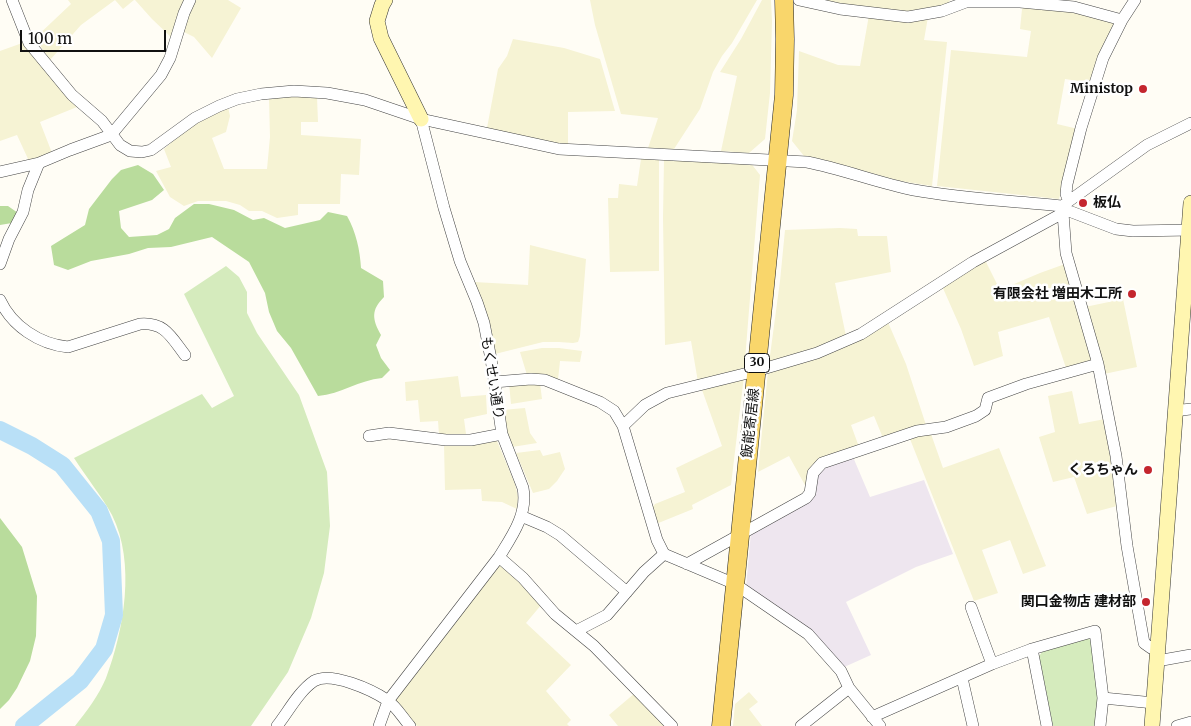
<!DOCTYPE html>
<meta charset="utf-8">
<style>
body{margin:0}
#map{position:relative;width:1191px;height:726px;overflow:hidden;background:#fffdf5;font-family:Merriweather,serif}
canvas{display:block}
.scale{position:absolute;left:20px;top:30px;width:146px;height:22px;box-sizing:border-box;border:2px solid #111;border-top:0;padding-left:6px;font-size:15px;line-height:18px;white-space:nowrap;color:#111;-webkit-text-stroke:4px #fff;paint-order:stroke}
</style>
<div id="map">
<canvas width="1191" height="726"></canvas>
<div class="scale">100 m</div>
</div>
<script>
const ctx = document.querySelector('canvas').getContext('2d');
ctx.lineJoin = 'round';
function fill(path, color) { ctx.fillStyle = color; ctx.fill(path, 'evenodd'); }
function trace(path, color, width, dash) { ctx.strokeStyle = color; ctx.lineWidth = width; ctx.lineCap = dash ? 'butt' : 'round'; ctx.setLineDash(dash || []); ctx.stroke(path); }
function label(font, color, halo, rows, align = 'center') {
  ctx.font = font + ' Merriweather,"Noto Sans JP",serif'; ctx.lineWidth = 5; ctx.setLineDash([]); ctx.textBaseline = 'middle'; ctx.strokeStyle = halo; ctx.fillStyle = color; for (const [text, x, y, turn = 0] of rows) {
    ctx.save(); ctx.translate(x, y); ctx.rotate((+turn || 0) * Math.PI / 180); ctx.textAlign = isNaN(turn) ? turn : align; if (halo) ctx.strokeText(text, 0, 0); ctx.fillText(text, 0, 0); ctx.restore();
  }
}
fill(new Path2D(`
 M 853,457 L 870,497 L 924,480 L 953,554 L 916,567 L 846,602 L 871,655 L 842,668 L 746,587 L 751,532 L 808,503 L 817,474 L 825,466 Z`), '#eee6ef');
fill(new Path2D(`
 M 68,0 L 134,0 L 123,9 L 115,0 L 81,25 L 50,60 L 35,38 L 71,4 Z
 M 135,0 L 186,0 L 173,39 L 152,19 Z
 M 195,0 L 228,0 L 241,8 L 212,58 L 194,37 L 184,32 L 189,13 Z
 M 590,0 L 757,0 L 732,43 L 722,56 L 713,72 L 700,109 L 674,149 L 648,148 L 658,118 L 621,114 L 595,25 Z
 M 762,0 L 771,0 L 772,21 L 770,93 L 765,139 L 749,153 L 721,151 L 737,76 L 720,72 L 741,39 Z
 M 814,0 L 950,0 L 947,6 L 911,12 L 890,12 Z
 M 1025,7 L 1064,10 L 1113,22 L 1116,26 L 1091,83 L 1065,79 L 1057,124 L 1078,129 L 1059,199 L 937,186 L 951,50 L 1027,57 L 1031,31 L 1020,29 L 1022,9 Z
 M 869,15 L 928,17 L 924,40 L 947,42 L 932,186 L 900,181 L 816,158 L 804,156 L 792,141 L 797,110 L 799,51 L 838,65 L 860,66 Z
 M 513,39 L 564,48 L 600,59 L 615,111 L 568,112 L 568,144 L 557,144 L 487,128 L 498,69 L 507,56 Z
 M 25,42 L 58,86 L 77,107 L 40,122 L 52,153 L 29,161 L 17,135 L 0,141 L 0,51 Z
 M 288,97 L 317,97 L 318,122 L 301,122 L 301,135 L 361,139 L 359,175 L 341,174 L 340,204 L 298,204 L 298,215 L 277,218 L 262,211 L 249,211 L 240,205 L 226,201 L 198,201 L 184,206 L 170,197 L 156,171 L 171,167 L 164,149 L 190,126 L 228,107 L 230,116 L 226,132 L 212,138 L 224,169 L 267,169 L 270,137 L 269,98 Z
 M 641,159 L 659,159 L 659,271 L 610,272 L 608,198 L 618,198 L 619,184 L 637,186 Z
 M 664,159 L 750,162 L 760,175 L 744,372 L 698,382 L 691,341 L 665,345 L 663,218 Z
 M 840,228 L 857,229 L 858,236 L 887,236 L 891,272 L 835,283 L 846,336 L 808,353 L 769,363 L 780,281 L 785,230 Z
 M 530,245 L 586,259 L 580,336 L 578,342 L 573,343 L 559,342 L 543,342 L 495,354 L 474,282 L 528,285 Z
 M 985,260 L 1000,290 L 1040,273 L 1065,264 L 1092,359 L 1090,361 L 1066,368 L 1049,317 L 998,332 L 1003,356 L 974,366 L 961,329 L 942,286 Z
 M 1123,299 L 1137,367 L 1104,374 L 1085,307 Z
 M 887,320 L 906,364 L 926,425 L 883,438 L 874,416 L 851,425 L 859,447 L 833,455 L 812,465 L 807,477 L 806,487 L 789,456 L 758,472 L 768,371 Z
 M 542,348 L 559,348 L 582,351 L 580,362 L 560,361 L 558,380 L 527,375 L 520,352 Z
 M 458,376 L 461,397 L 486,395 L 487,414 L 464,419 L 466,434 L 439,435 L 438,421 L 420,422 L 418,400 L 406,401 L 405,382 Z
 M 744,376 L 731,485 L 692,505 L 693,509 L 656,524 L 651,509 L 655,504 L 685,492 L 676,468 L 722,446 L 701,387 Z
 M 509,383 L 540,383 L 542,399 L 511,404 Z
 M 1072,391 L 1079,424 L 1105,419 L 1117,506 L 1087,514 L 1074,477 L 1053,482 L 1039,437 L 1055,432 L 1048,396 Z
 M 525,408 L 530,433 L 537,443 L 512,447 L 505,433 L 502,410 Z
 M 923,434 L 931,434 L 943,468 L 999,448 L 1046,566 L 1023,574 L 1010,540 L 982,550 L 998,593 L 974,601 L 910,439 Z
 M 497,441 L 515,484 L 518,497 L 517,509 L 502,502 L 482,501 L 481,489 L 445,490 L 444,444 L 463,444 Z
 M 540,450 L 543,456 L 560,452 L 565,469 L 557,481 L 549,489 L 533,493 L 516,453 Z
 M 500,564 L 542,604 L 526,623 L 571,665 L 546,691 L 571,720 L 567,724 L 569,726 L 417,726 L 396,702 L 396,696 Z
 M 749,692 L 758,702 L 749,709 L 762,726 L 733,726 L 735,704 Z
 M 635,693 L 667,726 L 618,726 L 609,715 Z`), '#f6f3d4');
fill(new Path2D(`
 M 226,266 L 239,277 L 247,292 L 247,313 L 257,333 L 299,395 L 327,472 L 330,526 L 324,573 L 311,618 L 288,672 L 251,726 L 75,726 C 86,712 99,695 106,678 C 124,630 136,563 112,515 C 101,495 86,477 74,458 L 202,394 L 212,408 L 234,396 L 184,294 Z
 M 1086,638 L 1091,640 L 1098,699 L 1095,726 L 1053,726 L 1039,656 L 1043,651 Z`), '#d5ebbd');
fill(new Path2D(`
 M 138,165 L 153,174 L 164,190 L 152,200 L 119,211 L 121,228 L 129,237 L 157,235 L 169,229 L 175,218 L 194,204 L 209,204 L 234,210 L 253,220 L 264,218 L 285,228 L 320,220 L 328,212 L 347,216 C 356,232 360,250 361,268 L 383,281 L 384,297 C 371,310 372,319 381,335 L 376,345 L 381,358 L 390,370 L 382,378 C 359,380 341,394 318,396 L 291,348 L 277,331 L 269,312 L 265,293 L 249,262 L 212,237 L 171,247 L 148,248 L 129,254 L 91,261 L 68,270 L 54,265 L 51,246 L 85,225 L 89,209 L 112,179 L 121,170 Z
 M 0,206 L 8,206 L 18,213 L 12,223 L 0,225 Z
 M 0,518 L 22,547 L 37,596 L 36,636 L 30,661 L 17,688 L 9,700 L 0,709 Z`), '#b9dc9c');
trace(new Path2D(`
 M 0,430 L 32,446 L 62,465 L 99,511 L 111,541 L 114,615 L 104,649 L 80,681 L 24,726`), '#b9e0f7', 18);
const street = new Path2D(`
 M 12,0 L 29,43 L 72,95 L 102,121 L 120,145 L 130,151 L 142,152 L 151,150 L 195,118 L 219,106 L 237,99 L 261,94 L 294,91 L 327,93 L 365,100 L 421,119 L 559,149 L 807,162 C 843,169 878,183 914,190 C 963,199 1014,201 1063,206 L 1069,211 L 1116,229 L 1133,231 L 1191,230
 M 799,0 L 840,9 L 908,17 L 942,11 L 966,2 L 1020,2 L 1074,7 L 1122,20
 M 0,172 L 39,163 L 70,150 L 111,135 L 161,75 L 170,58 L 184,13 L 190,0
 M 1069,201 L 1066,194 L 1067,184 L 1081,128 L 1103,58 L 1122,20 L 1135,0
 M 0,264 L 9,239 L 23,212 L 28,190 L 39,163
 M 0,300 C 12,326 39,344 68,347 L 140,324 C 165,322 171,337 185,355
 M 494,382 L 531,379 L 545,380 L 600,402 L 614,411 L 623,426 L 657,540 L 664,554 L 735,584 L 808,634 L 841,671 L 849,688 L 880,726
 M 1174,411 L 1191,409
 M 623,426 L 645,405 L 667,393 L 756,371 L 817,353 L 861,334 L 973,262 L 1063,213
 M 369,436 L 389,433 L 446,440 L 471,440 L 502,434
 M 521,516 L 547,527 L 560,535 L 627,592
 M 499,557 L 523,578 L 555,614 L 594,646 L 672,726
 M 687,564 L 806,498 L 810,493 L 813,473 L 822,463 L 917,431 L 946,427 L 976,416 L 985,410 L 988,398 L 1026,384 L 1098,364
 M 971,607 L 992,664
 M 576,631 L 607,615 L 644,572 L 664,554
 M 1032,649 L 1047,726
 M 1157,649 L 1151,648 L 1144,643 L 1127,546 L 1116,456 L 1098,364 L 1066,253 L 1063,213 L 1063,206 L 1069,201 L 1147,145 L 1191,123
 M 1157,661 L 1191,655
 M 962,678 L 973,726
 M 872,717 L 992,664 L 1032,649 L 1095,631 L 1103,698
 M 277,726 C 288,712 299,691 314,681 C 331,671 372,690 387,700 C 396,706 403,718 410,726
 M 379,726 L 388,701 L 499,557 C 512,536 528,514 523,488 L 502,434 L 491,359 L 484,323 L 477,302 L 460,261 L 444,208 L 421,119
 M 801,726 L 849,688
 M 1100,726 L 1103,698 L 1154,703
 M 1177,726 L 1191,722`);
const secondary = new Path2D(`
 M 385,0 L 382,5 L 377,21 L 381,38 L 421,119
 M 1152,726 L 1191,203`);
const primary = new Path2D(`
 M 721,726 L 784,95 L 785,39 L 784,0`);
trace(street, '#444', 12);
trace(secondary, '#333', 16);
trace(primary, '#222', 19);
trace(street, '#fff', 11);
trace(secondary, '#fff6b0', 15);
trace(primary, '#f9d66b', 18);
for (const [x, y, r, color] of [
 [1143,89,5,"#c4262e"],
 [1083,203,5,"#c4262e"],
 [1132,294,5,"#c4262e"],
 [1148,470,5,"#c4262e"],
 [1146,602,5,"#c4262e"]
]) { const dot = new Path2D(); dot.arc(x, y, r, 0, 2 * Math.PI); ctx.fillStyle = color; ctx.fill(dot); trace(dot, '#fff', 2); }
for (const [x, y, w] of [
 [757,363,25]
]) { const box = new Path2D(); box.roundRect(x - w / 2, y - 9.5, w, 19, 4); ctx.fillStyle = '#fff'; ctx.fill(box); trace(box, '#111', 1); }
label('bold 12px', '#111', null, [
 ["30",757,363]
]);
label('bold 14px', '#111', '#fff', [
 ["Ministop",1133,89],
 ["板仏",1093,203,"left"],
 ["有限会社 増田木工所",1122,294],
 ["くろちゃん",1138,470],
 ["関口金物店 建材部",1136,602]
], 'right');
label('14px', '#111', '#fff', [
 ["もくせい通り",492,378,81],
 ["飯能寄居線",751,423,-84]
]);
</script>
